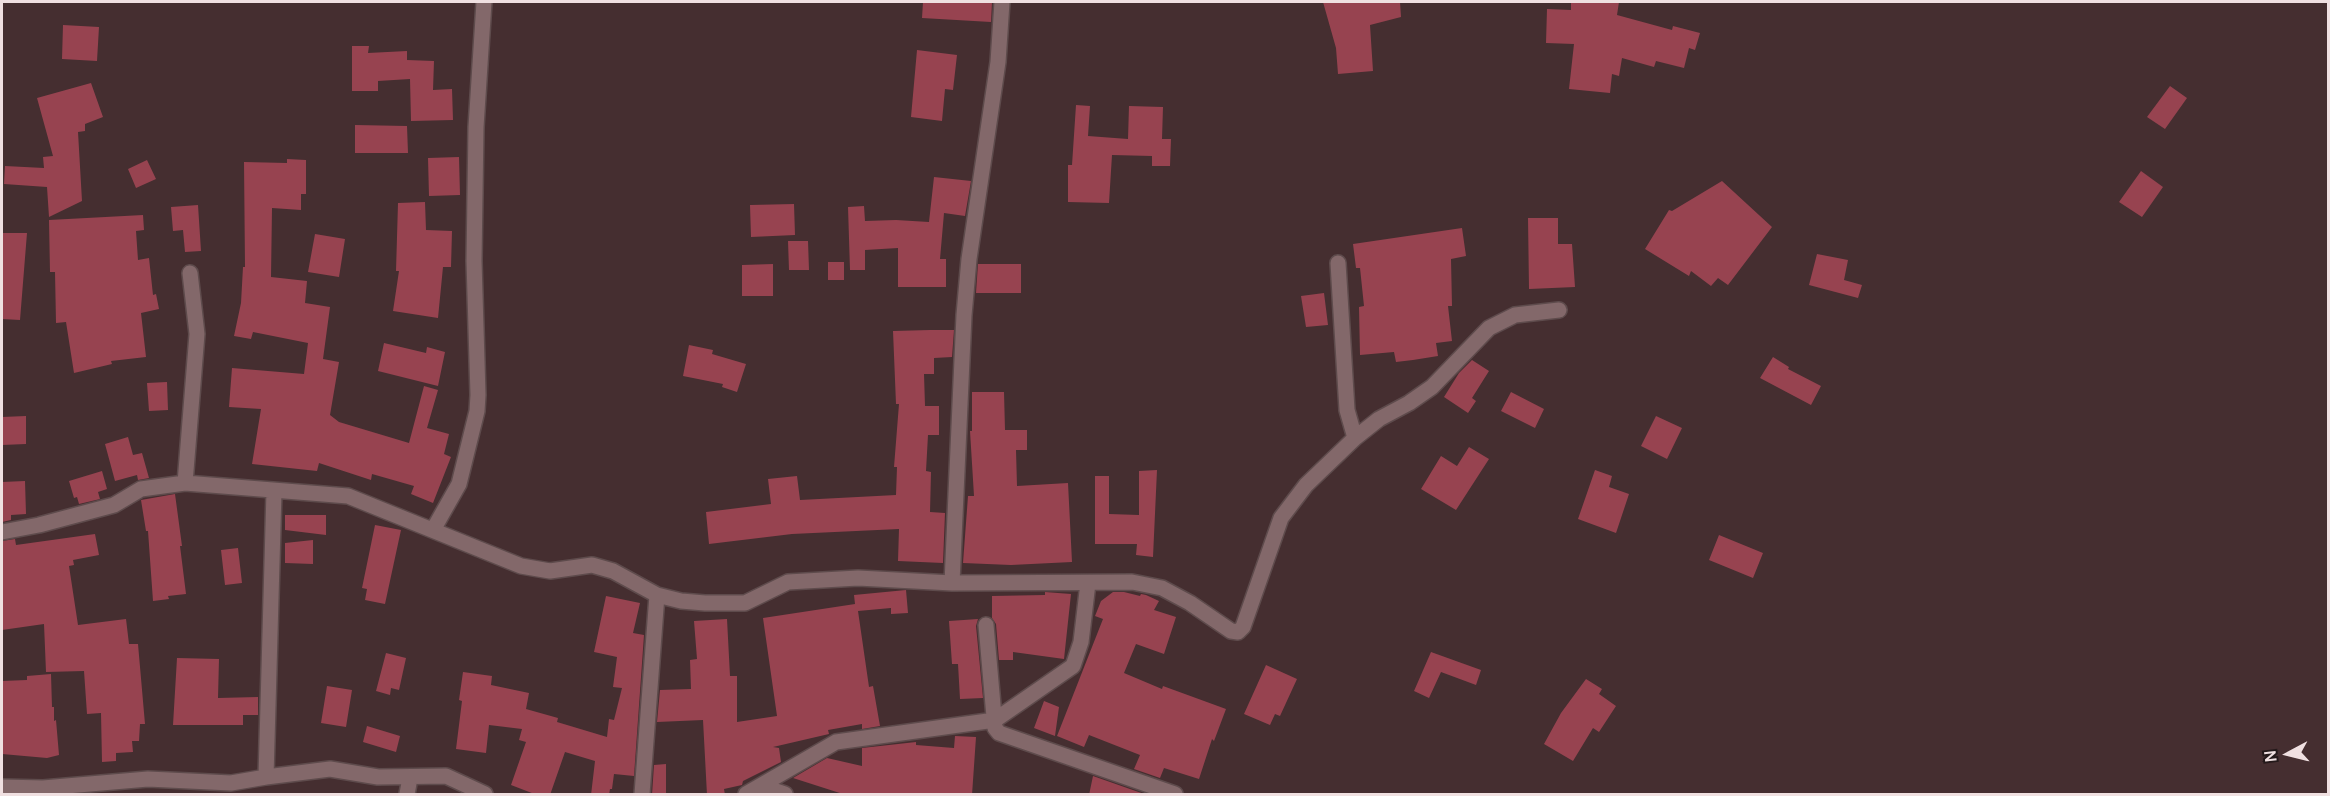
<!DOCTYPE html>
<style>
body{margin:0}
#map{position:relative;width:2330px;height:796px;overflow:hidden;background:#452e30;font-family:Manrope,sans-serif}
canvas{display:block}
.frame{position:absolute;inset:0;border:3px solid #f0e0e1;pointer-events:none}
.north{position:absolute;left:2258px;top:724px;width:60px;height:60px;-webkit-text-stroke:4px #24191a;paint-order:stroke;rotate:263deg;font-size:16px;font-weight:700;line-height:24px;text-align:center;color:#f0e0e1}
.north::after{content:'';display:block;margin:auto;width:21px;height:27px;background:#f0e0e1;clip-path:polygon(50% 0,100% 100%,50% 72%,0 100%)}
</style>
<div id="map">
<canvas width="2330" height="796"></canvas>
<div class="frame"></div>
<div class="north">N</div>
</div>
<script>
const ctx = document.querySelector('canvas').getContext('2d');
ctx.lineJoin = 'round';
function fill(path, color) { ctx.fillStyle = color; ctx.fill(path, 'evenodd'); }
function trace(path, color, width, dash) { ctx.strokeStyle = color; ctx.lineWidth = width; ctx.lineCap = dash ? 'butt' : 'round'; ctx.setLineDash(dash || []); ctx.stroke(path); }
fill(new Path2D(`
 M 923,2 L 992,2 L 991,22 L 922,18 Z
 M 1323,2 L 1400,2 L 1401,17 L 1370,25 L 1373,71 L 1338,74 L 1336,48 Z
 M 1571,2 L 1619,2 L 1617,15 L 1672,30 L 1673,26 L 1700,33 L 1695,50 L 1689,48 L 1684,68 L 1656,61 L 1654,67 L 1622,58 L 1619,76 L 1612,74 L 1610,93 L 1569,89 L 1574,44 L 1546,43 L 1547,9 L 1571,10 Z
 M 63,25 L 99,27 L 97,61 L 62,59 Z
 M 352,46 L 369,46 L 368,53 L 407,51 L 407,60 L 434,61 L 433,90 L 452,89 L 453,120 L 411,121 L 410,79 L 378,81 L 378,91 L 352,91 Z
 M 917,50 L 957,55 L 953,90 L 945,89 L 942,121 L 911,117 Z
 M 91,83 L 103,117 L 85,124 L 85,131 L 78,132 L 82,201 L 49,217 L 47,187 L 4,184 L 5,166 L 44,168 L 43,157 L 53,156 L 37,98 Z
 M 2170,86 L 2187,98 L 2165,129 L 2147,117 Z
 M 1076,105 L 1090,106 L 1088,136 L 1128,139 L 1129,106 L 1163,107 L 1162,139 L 1171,139 L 1170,166 L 1152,166 L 1152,156 L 1112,155 L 1109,203 L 1068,202 L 1068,165 L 1072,165 Z
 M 355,125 L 407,126 L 408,153 L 355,153 Z
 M 459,157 L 460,195 L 429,196 L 428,158 Z
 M 287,159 L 306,160 L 306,194 L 301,194 L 301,210 L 272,208 L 271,277 L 307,281 L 305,303 L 330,307 L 323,359 L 339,362 L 330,415 L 339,422 L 409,443 L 424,386 L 438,390 L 427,428 L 449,434 L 444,454 L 451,457 L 433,503 L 411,494 L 414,486 L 372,474 L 371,480 L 319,463 L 317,471 L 252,464 L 261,409 L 229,407 L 232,368 L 304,374 L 308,343 L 253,332 L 251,339 L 234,336 L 241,303 L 243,267 L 245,267 L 244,162 L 287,163 Z
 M 147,160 L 156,179 L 136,188 L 128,169 Z
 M 2141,171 L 2163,187 L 2142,217 L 2119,202 Z
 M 934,177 L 971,181 L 965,216 L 944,213 L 940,259 L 946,259 L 946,287 L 898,287 L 898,248 L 865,250 L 865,270 L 850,270 L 848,207 L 864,206 L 865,221 L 896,220 L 929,222 Z
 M 1722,181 L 1772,227 L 1728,285 L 1718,278 L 1711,286 L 1691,271 L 1689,276 L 1645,249 L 1669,210 L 1672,211 Z
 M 425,202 L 426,230 L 452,231 L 451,267 L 443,267 L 438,318 L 393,311 L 399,271 L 396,271 L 398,203 Z
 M 794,204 L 795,235 L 751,237 L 750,205 Z
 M 198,205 L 201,251 L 185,252 L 183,230 L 173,231 L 171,207 Z
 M 143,215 L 144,230 L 136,231 L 138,260 L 149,258 L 153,295 L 156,294 L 159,309 L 141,313 L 146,357 L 111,361 L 112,364 L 74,373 L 66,322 L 56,323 L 55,272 L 50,272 L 49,220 Z
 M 1528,218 L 1558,218 L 1558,244 L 1572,244 L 1575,287 L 1529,289 Z
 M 1462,228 L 1466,256 L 1451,259 L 1452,306 L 1448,306 L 1452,341 L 1436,343 L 1438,356 L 1413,360 L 1396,362 L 1394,352 L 1360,355 L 1359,307 L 1364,306 L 1360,268 L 1356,268 L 1353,244 Z
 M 2,233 L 27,233 L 20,320 L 2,319 Z
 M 315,234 L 345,239 L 339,277 L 308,272 Z
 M 788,241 L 808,241 L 809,270 L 789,270 Z
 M 1817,254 L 1848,260 L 1844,280 L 1862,285 L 1858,298 L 1809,285 Z
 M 828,262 L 844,262 L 844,280 L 828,280 Z
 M 773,264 L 773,296 L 742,296 L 742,265 Z
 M 978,264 L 1021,264 L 1021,293 L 976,293 Z
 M 1324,293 L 1328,325 L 1306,327 L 1301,296 Z
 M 930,330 L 954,330 L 952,357 L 934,358 L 934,374 L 924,374 L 925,406 L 939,406 L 939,435 L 928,435 L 926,471 L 931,472 L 930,512 L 945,513 L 943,563 L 898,561 L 899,529 L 792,534 L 709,544 L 706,512 L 771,504 L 768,479 L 797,476 L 800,500 L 896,495 L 897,467 L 894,467 L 899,404 L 896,404 L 893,331 Z
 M 384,343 L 426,353 L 427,347 L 445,352 L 438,386 L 378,371 Z
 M 689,345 L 713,350 L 712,354 L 746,364 L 737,392 L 722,387 L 723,384 L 683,376 Z
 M 1773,357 L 1789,367 L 1788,369 L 1821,386 L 1811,405 L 1760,378 Z
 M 1472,360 L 1489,371 L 1472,398 L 1476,401 L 1468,413 L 1444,397 L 1459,373 Z
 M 167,382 L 168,410 L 149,411 L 147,383 Z
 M 972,392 L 1004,392 L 1005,430 L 1027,430 L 1027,450 L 1016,450 L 1017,486 L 1068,483 L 1072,562 L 1011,565 L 963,563 L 968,496 L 974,496 L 970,431 L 972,431 Z
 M 1511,392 L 1544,409 L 1535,428 L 1501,411 Z
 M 26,416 L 26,444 L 2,445 L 2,417 Z
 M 1656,416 L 1682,428 L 1667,459 L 1641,446 Z
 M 128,437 L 133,455 L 142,453 L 149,478 L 138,480 L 137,475 L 115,481 L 105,444 Z
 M 1469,447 L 1489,459 L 1456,510 L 1421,489 L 1441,456 L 1457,466 Z
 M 1157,470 L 1153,557 L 1136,555 L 1137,544 L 1095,544 L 1095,476 L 1109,476 L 1109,514 L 1139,515 L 1139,471 Z
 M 1595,470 L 1612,476 L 1609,487 L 1629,494 L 1616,533 L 1578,519 Z
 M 102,471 L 107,489 L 98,492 L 100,499 L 79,504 L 77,497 L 74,498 L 69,481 Z
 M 25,481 L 26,514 L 11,515 L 11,520 L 2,522 L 2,482 Z
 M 175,494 L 182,546 L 180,546 L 186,594 L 168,596 L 169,599 L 153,601 L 148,531 L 146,531 L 141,500 Z
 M 285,515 L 326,515 L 326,535 L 285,530 Z
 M 375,525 L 401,530 L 385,604 L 365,600 L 367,589 L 362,588 Z
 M 95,534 L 99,555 L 73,560 L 74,565 L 69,566 L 78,625 L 126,619 L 129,644 L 138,644 L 145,724 L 140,724 L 139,741 L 132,741 L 133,752 L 116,753 L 116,761 L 102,762 L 101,713 L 87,714 L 84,671 L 46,672 L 44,624 L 2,630 L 2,541 L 15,539 L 16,545 Z
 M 1719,535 L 1763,553 L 1753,578 L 1709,560 Z
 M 313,540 L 313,564 L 285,563 L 285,543 Z
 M 238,548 L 242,583 L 225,585 L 221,550 Z
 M 906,590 L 908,613 L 891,614 L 891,608 L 858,611 L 869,687 L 873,686 L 880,726 L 862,729 L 862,724 L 828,730 L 829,734 L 773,747 L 779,748 L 781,762 L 743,781 L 742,785 L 724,789 L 725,795 L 707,795 L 703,720 L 657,722 L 660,690 L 691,689 L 690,660 L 697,659 L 694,621 L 727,619 L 730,676 L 737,676 L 737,722 L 777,716 L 763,618 L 855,604 L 854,595 Z
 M 1045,592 L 1071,594 L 1064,659 L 1013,652 L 1013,660 L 999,660 L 996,624 L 992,618 L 992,596 L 1045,595 Z
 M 1113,592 L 1124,592 L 1140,596 L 1141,594 L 1146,595 L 1159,601 L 1154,610 L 1176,617 L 1164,654 L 1136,644 L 1124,673 L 1162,689 L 1163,686 L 1226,709 L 1214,741 L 1212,739 L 1199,779 L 1164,768 L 1160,778 L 1134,769 L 1140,755 L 1089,735 L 1084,747 L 1057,736 L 1103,619 L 1095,616 L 1101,601 Z
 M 606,596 L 640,603 L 633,633 L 644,635 L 634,776 L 614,774 L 612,789 L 610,789 L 609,795 L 591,795 L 595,761 L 565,752 L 550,795 L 537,795 L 511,785 L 526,742 L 519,740 L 522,729 L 489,725 L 486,753 L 456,749 L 462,701 L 459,700 L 463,672 L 492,676 L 491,685 L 529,693 L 526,709 L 558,718 L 557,722 L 607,737 L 609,719 L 614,720 L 622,688 L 613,687 L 617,657 L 594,652 Z
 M 978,619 L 976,626 L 983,698 L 960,699 L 958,664 L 952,664 L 949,621 Z
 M 1431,652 L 1481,670 L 1476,685 L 1441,672 L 1429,698 L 1414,691 Z
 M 386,653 L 406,658 L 399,690 L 391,688 L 390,695 L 376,691 Z
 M 177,658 L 219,659 L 218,698 L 258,697 L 258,715 L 243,715 L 243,725 L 173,725 Z
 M 1266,665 L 1297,679 L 1280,716 L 1275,714 L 1270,725 L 1244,714 Z
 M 51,674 L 52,707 L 54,707 L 54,721 L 56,720 L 59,755 L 47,758 L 2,754 L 2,681 L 27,680 L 27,676 Z
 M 1586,679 L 1602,689 L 1599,694 L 1616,706 L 1599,732 L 1593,728 L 1573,761 L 1544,744 L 1561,713 Z
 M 327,686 L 352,690 L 346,727 L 321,723 Z
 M 1044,701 L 1059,707 L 1055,736 L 1034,728 Z
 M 367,726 L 400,736 L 396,752 L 363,742 Z
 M 955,736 L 976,737 L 972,795 L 846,795 L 793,778 L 827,758 L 862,766 L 862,748 L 916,742 L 916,745 L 954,748 Z
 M 666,764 L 666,795 L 652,795 L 654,765 Z
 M 1093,776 L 1147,795 L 1089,795 Z`), '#974350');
const street = new Path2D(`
 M 1338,263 L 1347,410 L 1355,438
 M 185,483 L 197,334 L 190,273
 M 433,530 L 459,484 L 477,411 L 478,395 L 474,261 L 476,127 L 484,2
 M 2,532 L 39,525 L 114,505 L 141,489 L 185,483 L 348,496 L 521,566 L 550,571 L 592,565 L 613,571 L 657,595 L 681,601 L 705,603 L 745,603 L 788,582 L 858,578 L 952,583 L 1132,582 L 1162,588 L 1190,603 L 1231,631 L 1238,632 L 1243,627 L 1281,518 L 1306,485 L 1355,438 L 1379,419 L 1409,403 L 1432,387 L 1489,328 L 1515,315 L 1559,310
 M 952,583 L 964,315 L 969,259 L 998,62 L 1002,2
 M 986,625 L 995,728 L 999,733 L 1175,794
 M 266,777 L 274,491
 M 762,786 L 785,794
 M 2,787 L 43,788 L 148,779 L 231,783 L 266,777 L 330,769 L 378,777 L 446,776 L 485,794
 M 407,794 L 410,778
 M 642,794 L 657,595
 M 746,794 L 836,742 L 995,720 L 1073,666 L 1081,642 L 1088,583`);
trace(street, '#5e4b4c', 18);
trace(street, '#83686a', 15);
</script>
